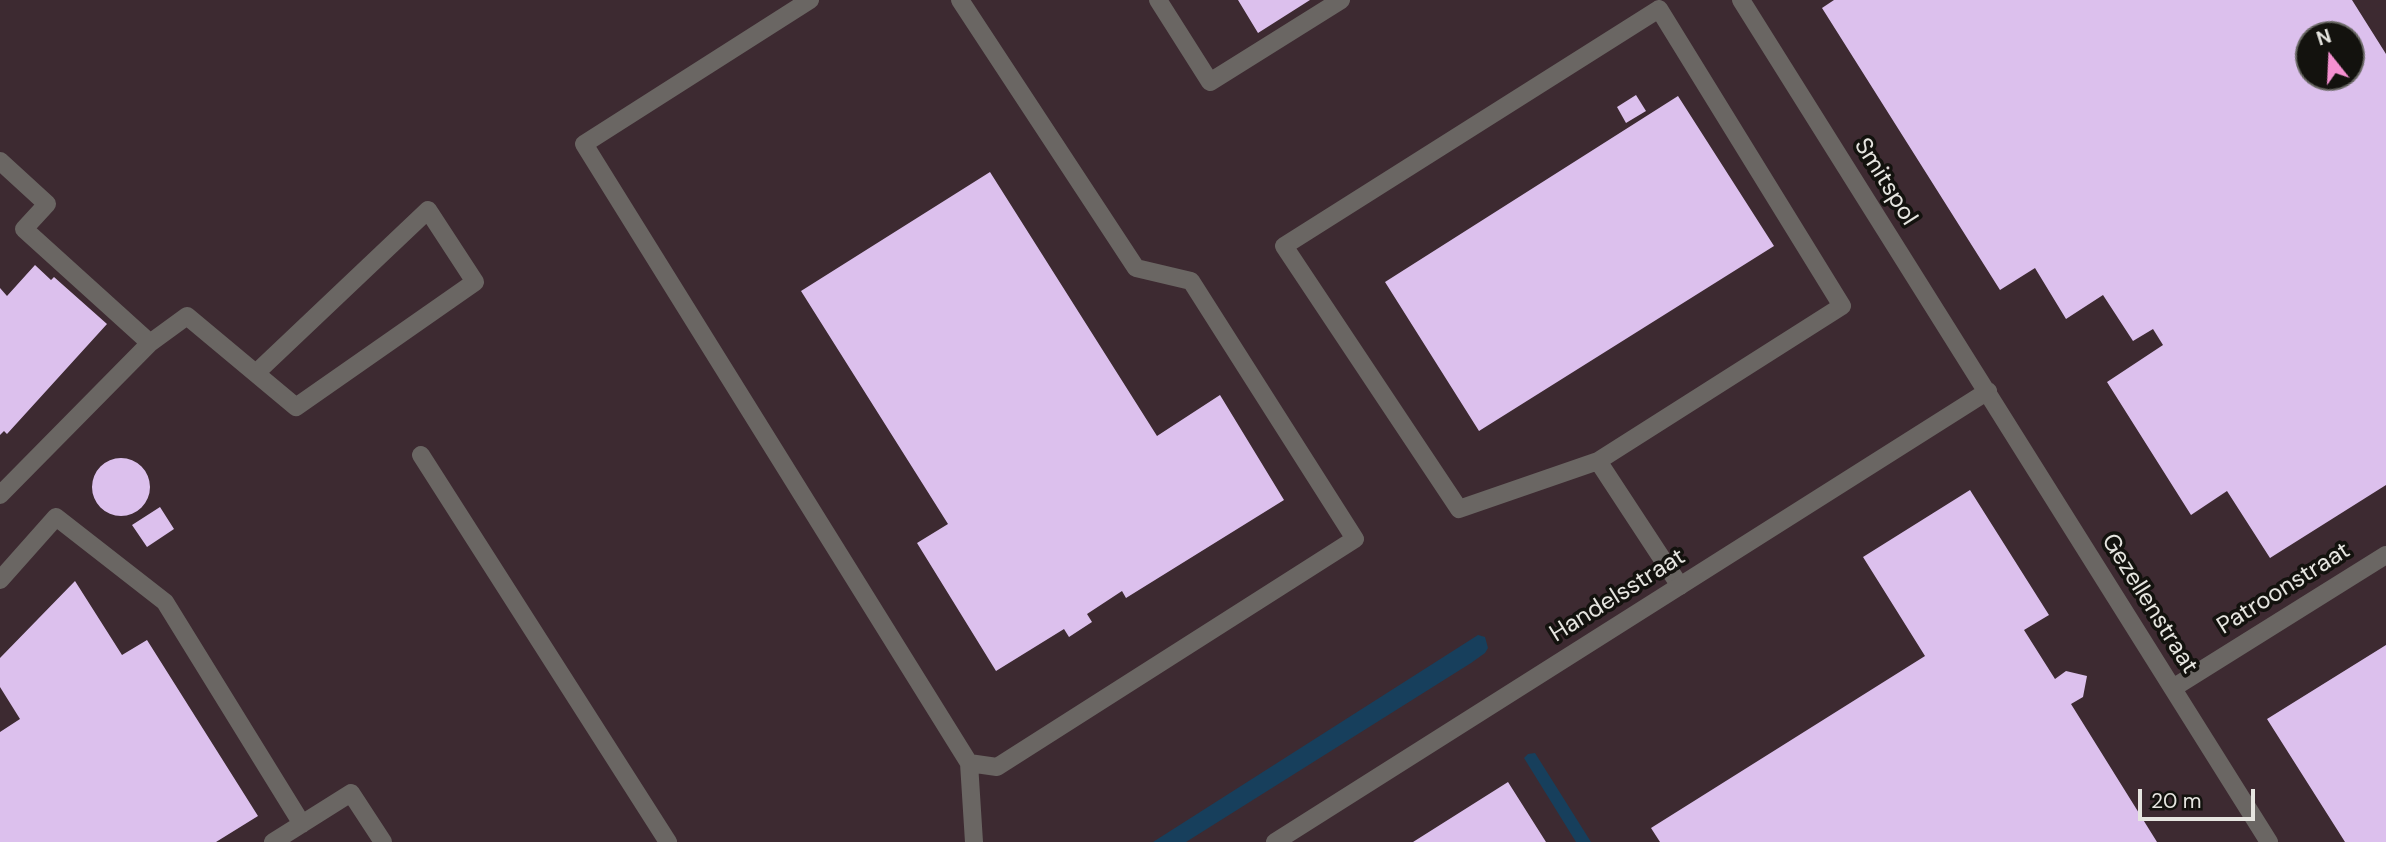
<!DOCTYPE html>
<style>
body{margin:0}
#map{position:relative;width:2386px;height:842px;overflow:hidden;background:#2b2921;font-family:"DM Sans",sans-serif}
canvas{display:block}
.north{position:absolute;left:2295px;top:21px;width:70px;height:70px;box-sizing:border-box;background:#13120e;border:2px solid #676662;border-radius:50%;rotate:342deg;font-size:19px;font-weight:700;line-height:28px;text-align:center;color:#e6e5e0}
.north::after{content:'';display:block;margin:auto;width:24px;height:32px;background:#f590d1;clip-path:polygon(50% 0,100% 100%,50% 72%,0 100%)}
.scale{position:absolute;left:2138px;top:789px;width:117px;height:32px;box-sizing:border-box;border:4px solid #e6e5e0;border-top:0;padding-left:9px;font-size:21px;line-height:24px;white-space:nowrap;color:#e6e5e0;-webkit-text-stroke:5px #13120e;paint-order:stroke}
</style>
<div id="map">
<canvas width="2386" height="842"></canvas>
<div class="north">N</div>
<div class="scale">20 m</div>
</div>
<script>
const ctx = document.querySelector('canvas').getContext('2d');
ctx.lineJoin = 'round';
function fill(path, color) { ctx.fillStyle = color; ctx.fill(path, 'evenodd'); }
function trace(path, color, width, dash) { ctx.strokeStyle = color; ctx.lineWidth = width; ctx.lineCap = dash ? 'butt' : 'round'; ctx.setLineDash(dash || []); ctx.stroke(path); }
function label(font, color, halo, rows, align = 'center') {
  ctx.font = font + ' "DM Sans",sans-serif'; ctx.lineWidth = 7; ctx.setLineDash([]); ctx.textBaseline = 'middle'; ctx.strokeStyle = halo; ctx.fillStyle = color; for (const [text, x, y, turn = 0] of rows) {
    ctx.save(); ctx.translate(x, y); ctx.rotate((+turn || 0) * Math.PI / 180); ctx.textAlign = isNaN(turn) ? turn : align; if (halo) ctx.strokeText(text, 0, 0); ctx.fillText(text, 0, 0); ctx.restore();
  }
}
fill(new Path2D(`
 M 0,0 L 2386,0 L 2386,842 L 0,842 ZM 2309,35 L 2351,35 L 2351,77 L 2309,77 Z`), '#3d2a31');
fill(new Path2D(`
 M 1478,635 L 1485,637 L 1488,648 L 1485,653 L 1471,663 L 1186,842 L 1153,842 Z
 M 1535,753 L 1591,842 L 1576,842 L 1524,758 L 1528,754 Z`), '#173f5c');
fill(new Path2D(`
 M 1238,0 L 1310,0 L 1258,33 Z
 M 1834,0 L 2352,0 L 2386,54 L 2386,485 L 2270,558 L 2227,491 L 2191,515 L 2107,382 L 2163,345 L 2153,329 L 2133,341 L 2103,295 L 2066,319 L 2035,268 L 2000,290 L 1822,8 ZM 2309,35 L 2351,35 L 2351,77 L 2309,77 Z
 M 1636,95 L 1646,111 L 1626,123 L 1617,107 Z
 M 1678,96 L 1774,246 L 1479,431 L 1385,282 Z
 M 990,172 L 1157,436 L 1220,395 L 1284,500 L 1126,598 L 1122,591 L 1087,614 L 1092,622 L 1069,637 L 1064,629 L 996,671 L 917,543 L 948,524 L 801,291 Z
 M 35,265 L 51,280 L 54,277 L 107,324 L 7,434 L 4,431 L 0,435 L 0,288 L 7,296 Z
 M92 487a29 29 0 1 1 58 0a29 29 0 1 1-58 0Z
 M 1970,490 L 2049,615 L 2024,630 L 2055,679 L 2066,671 L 2087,676 L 2083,697 L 2071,704 L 2157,842 L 1660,842 L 1651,828 L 1925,656 L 1863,557 Z
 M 160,507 L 174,529 L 147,547 L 132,525 Z
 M 75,581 L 122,655 L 147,640 L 258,816 L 216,842 L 0,842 L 0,732 L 20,719 L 0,687 L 0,658 Z
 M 2386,645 L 2386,842 L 2345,842 L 2267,719 Z
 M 1508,782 L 1546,842 L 1413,842 Z`), '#dcc0ed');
trace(new Path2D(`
 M 810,0 L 584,144 L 969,763 L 974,842
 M 960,0 L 1136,268 L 1191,281 L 1355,539 L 997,767 L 969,763
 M 1158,0 L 1210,82 L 1341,0
 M 0,161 L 47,204 L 24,229 L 150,343
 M 421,455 L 668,842
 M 1598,461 L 1842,306 L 1659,9 L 1284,246 L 1459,509 L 1598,461 L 1680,586
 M 0,495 L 150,343 L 187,316 L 296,407 L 475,282 L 428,210 L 256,373
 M 0,580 L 56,517 L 165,602 L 302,824
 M 273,842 L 351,793 L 383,842`), '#6a6663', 18);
trace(new Path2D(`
 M 1741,0 L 2269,842
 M 2173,688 L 2386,555
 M 1275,842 L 1988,391`), '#6a6663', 18);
label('24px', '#e6e5e0', '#13120e', [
 ["Smitspol",1885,182,58],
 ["Patroonstraat",2284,589,-32],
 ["Handelsstraat",1618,596,-32],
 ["Gezellenstraat",2149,604,58]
]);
</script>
